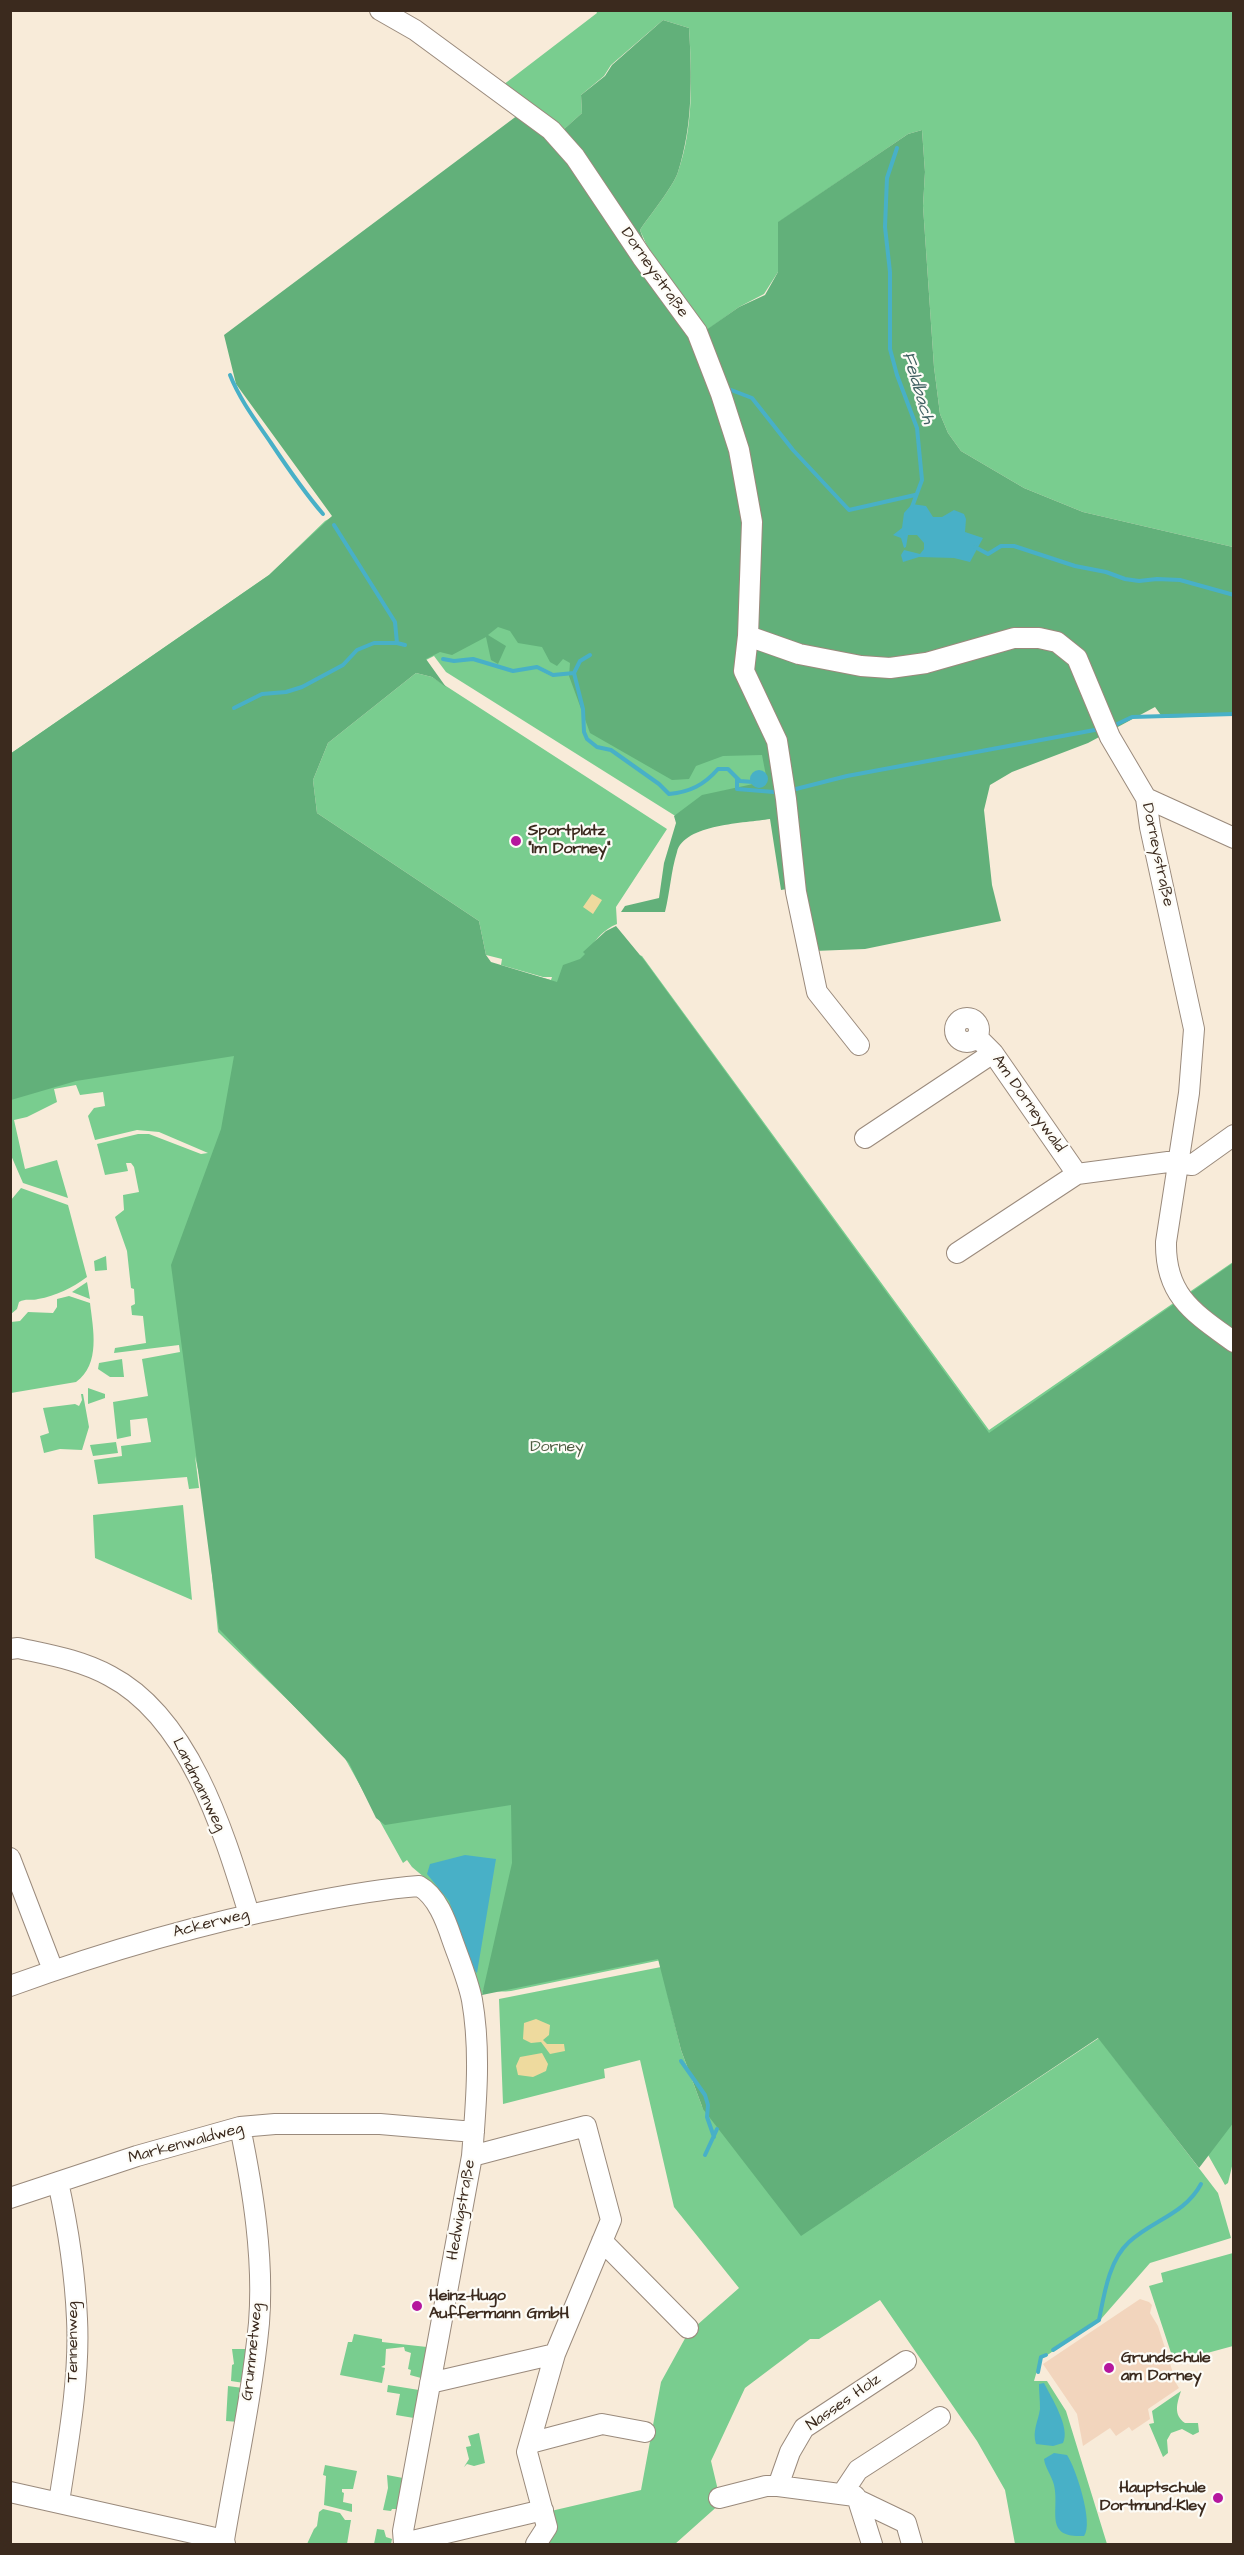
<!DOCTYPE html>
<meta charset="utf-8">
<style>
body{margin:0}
#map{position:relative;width:1244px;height:2555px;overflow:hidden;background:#f8ebd9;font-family:"Architects Daughter",sans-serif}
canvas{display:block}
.frame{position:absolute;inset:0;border:12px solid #3b2a1e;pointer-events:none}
</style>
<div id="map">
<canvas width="1244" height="2555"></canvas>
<div class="frame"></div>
</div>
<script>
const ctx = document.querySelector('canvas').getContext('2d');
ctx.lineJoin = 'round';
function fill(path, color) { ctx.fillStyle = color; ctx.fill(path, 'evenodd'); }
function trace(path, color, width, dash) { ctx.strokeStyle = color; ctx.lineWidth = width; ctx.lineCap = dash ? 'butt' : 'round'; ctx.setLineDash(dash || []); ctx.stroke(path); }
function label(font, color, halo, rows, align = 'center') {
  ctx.font = font + ' "Architects Daughter",sans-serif'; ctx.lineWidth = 4.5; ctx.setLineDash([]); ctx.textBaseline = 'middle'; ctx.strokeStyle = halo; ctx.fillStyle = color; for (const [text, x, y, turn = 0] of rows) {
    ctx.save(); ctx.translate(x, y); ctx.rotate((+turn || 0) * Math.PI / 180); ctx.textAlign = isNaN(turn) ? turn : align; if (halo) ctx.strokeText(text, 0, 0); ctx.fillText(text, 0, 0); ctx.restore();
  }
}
fill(new Path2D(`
 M 1140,2299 L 1149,2302 L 1152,2305 L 1150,2313 L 1158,2326 L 1173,2373 L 1171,2375 L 1179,2388 L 1148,2409 L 1150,2419 L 1132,2431 L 1129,2427 L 1116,2436 L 1110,2428 L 1083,2446 L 1077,2414 L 1043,2364 Z`), '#f2d5bd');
fill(new Path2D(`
 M 596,11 L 1233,11 L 1233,547 L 1083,512 L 1024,488 L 961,451 L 948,433 L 940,414 L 934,367 L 923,206 L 925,172 L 922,130 L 908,134 L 779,222 L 778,272 L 764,294 L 739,307 L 703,333 L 660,276 L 640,230 C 650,215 673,187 678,172 C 694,126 692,75 689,28 L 663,20 L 611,65 L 604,76 L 581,95 L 582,113 L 561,132 L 503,85 L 597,13 Z
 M 529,122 L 776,777 L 677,817 L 446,672 L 434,656 L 351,698 L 292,799 L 487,963 L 551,980 L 552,977 L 543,977 L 501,965 L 502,959 L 486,955 L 479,921 L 317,813 L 313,780 L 328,743 L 416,673 L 432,677 L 667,829 L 616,907 L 617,924 C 603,930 597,938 589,950 L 599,940 L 642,956 L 989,1430 L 1233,1262 L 1234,2158 L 1228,2183 L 1225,2185 L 1163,2075 L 1116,2005 L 850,2203 L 1099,2038 L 1218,2193 L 1231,2238 L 1150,2263 L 1101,2319 L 1040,2360 L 1034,2381 L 1047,2381 L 1066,2411 L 1107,2544 L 1015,2544 L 1005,2490 L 977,2441 L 880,2300 L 819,2339 L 810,2339 L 745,2388 L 711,2461 L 721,2503 L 675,2544 L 543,2544 L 551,2511 L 641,2490 L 661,2382 L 688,2333 L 739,2288 L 674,2207 L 640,2060 L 604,2069 L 605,2078 L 503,2104 L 499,1999 L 661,1967 L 681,2050 L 703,2109 L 671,1958 L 511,1991 C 498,1992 493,1993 486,1982 L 482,1995 L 446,1901 L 431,1883 L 412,1867 L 407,1860 L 403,1863 L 342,1753 L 218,1632 L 204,1498 L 195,1456 L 199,1488 L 189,1489 L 187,1477 L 98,1484 L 94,1460 L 122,1456 L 121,1446 L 151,1442 L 147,1418 L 130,1420 L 131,1436 L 117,1439 L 113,1402 L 148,1396 L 142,1359 L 180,1352 L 179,1345 L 114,1353 L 115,1348 L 146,1343 L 143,1316 L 132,1315 L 131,1306 L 135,1304 L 134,1289 L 131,1288 L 127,1251 L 115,1217 L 124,1210 L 123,1195 L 139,1192 L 134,1167 L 131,1163 L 126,1163 L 128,1171 L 105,1175 L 97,1144 L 138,1134 L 149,1134 L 201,1154 L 208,1153 L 159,1132 L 137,1130 L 95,1140 L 88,1116 L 94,1108 L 105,1106 L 103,1092 L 80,1095 L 76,1085 L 54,1089 L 57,1102 L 27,1117 L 14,1120 L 25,1169 L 57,1160 L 68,1198 L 23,1183 L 10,1153 L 10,754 L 269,575 L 325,521 L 339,513 Z
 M 21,1188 L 68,1205 L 87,1277 C 72,1288 56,1296 38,1299 C 30,1301 26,1298 19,1302 L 17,1309 L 11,1314 L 11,1200 Z
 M 106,1256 L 107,1270 L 95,1271 L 94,1261 Z
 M 87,1282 L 90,1299 L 72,1292 Z
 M 69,1296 L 90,1303 C 93,1329 101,1364 76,1382 L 11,1393 L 11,1322 L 20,1321 L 28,1312 L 53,1313 L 57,1307 L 57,1299 Z
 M 122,1359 L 124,1377 L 110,1377 L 98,1369 L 99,1363 Z
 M 88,1388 L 105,1394 L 105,1398 L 88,1404 Z
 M 81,1394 L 83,1394 L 89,1427 L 82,1450 L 60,1449 L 44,1453 L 40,1436 L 49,1433 L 43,1408 L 75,1404 L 79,1406 L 82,1400 Z
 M 116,1442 L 118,1453 L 93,1456 L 90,1445 Z
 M 183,1505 L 192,1600 L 95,1558 L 93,1515 Z
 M 1233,2253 L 1233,2346 L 1174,2362 L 1149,2286 L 1163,2282 L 1161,2273 Z
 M 354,2334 L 382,2339 L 382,2342 L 427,2347 L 421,2378 L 410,2375 L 411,2370 L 408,2369 L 411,2353 L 405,2351 L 404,2347 L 386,2349 L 385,2365 L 381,2367 L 385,2368 L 382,2383 L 340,2375 L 348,2342 L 352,2342 Z
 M 232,2349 L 247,2349 L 244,2383 L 231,2381 L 232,2365 L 234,2364 Z
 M 388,2385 L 419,2390 L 414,2418 L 396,2415 L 400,2394 L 387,2392 Z
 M 228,2386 L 243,2388 L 239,2422 L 226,2421 Z
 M 1181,2391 C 1177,2403 1173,2415 1185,2423 L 1198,2423 L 1199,2432 L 1193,2435 L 1182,2429 L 1171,2433 L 1167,2440 L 1168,2453 L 1163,2457 L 1149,2424 L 1154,2423 L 1152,2411 Z
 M 479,2433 L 485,2463 L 474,2466 L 467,2464 L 464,2467 L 469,2459 L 466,2447 L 471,2446 L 468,2436 Z
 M 325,2465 L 357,2471 L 353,2489 L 342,2489 L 342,2492 L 344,2493 L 343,2502 L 352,2504 L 352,2512 L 324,2505 L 326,2476 L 323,2475 Z
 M 387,2475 L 403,2478 L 397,2509 L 392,2509 L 391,2511 L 383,2510 L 388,2488 Z
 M 323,2509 L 340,2513 L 345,2520 L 351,2520 L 347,2544 L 307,2544 L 314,2529 L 317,2526 L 319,2512 Z
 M 377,2529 L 384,2530 L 386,2537 L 392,2539 L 391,2544 L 374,2544 Z`), '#79cd8f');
fill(new Path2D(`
 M 663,20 L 689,28 C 692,76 693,125 678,172 C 673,187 650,215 640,230 L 658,279 L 699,335 L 739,307 L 765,295 L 778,272 L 778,222 L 908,134 L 922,130 L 925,172 L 923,206 L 934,367 L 940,414 L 948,433 L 961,451 L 1024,488 L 1083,512 L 1233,547 L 1233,715 L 1163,718 L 1155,707 L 1088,743 L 1012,772 L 990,785 L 984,810 L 992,885 L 1001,921 L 865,949 L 814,951 L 787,889 L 781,890 L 770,819 C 746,823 684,824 677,852 C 671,871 670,892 665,912 L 621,912 L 625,906 L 659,898 L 664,863 L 676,823 L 674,816 L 702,795 L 767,781 L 762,755 L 723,756 L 696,766 L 689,779 L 672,780 L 590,733 L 569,676 L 570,663 L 563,659 L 557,666 L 550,662 L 542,647 L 518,643 L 510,631 L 498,627 L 488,635 L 506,646 L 498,664 L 491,660 L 486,637 L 452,655 L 440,652 L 426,659 L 446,687 L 432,677 L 416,673 L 328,743 L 313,780 L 317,813 L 479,921 L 486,955 L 491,962 L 557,982 L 563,965 L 580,959 L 585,954 L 583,952 L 606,931 L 616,926 L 644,960 L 989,1433 L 1233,1263 L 1234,2122 L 1199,2168 L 1098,2038 L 801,2236 L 703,2109 L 681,2050 L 658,1959 L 482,1995 L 512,1863 L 511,1805 L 385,1825 L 376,1818 L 349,1763 L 219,1629 L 171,1265 L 221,1129 L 234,1056 L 76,1081 L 11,1100 L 10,754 L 269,575 L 332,516 L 236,384 L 224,335 L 518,115 L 553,139 L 582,113 L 581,95 L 605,76 L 612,65 Z`), '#62b07a');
fill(new Path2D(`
 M 592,894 L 602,900 L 593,914 L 583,907 Z
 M 536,2019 L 550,2025 L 549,2035 L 543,2040 L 547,2044 L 564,2044 L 565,2051 L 550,2054 L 541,2042 L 531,2043 L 523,2039 L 524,2023 Z
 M 542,2053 L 548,2064 L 546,2071 L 533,2077 L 518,2075 L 516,2066 L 520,2057 Z`), '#eeda9e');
fill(new Path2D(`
 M 912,504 L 926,506 L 933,517 L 942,517 L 954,510 L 964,514 L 966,519 L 965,532 L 983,538 L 970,562 L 954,558 L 919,557 L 903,562 L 901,555 L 904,550 L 920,554 L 924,549 L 924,543 L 917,535 L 908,535 L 906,547 L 904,548 L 901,538 L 893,535 L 902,528 L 904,513 Z
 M750 779a9 9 0 1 1 18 0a9 9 0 1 1-18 0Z
 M 465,1855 L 496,1859 L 477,1973 L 475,1971 L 449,1901 L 427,1874 L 430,1864 Z
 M 1044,2383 C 1051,2397 1071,2428 1063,2443 L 1053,2446 L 1036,2444 C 1032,2431 1038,2422 1040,2409 C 1040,2401 1039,2392 1039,2384 Z
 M 1054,2453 L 1067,2455 C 1076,2468 1094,2524 1084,2536 C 1043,2538 1060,2511 1054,2485 C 1052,2476 1045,2468 1044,2459 Z`), '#48b0c7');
trace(new Path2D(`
 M 897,148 L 887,178 L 885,227 L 890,272 L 890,349 L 897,375 L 917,428 L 922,480 L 912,507
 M 230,375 C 240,400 256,421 271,443 C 287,467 304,492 323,514
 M 726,388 L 752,398 L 793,450 L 849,510 L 915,495
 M 334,525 L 395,622 L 397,643
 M 975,547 L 988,554 L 1001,546 L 1014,546 L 1075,566 L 1106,572 L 1125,579 L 1139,581 L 1157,579 L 1180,580 L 1234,595
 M 443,659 L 454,661 L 473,659 L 513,671 L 537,667 L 553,675 L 574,673 L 583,709 L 584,732 L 587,739 L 597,747 L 611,750 L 659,784 L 669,794 C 690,792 704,785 718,769 L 728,769 L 740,781 L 753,782
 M 574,673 L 580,661 L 590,655
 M 234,708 L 262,694 L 286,692 L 302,687 L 343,665 L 357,650 L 374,643 L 397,643 L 405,645
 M 1113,726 L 1132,717 L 1234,714
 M 737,779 L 737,789 L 774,792
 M 792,790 L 847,776 L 1100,729
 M 681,2061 L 705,2095 L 708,2105 L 707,2117 L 714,2137
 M 705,2155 L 717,2129
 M 1053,2350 L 1099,2320 C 1104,2295 1109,2260 1129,2242 C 1153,2220 1185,2214 1201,2184
 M 1038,2372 L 1041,2357 L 1046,2355`), '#48b0c7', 4);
const minor = new Path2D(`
 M 380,10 L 415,30 L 551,130 L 575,157 L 642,257 L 697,332 L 721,394 L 739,450 L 752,522 L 748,636 L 744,671 L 777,741 L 786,799 L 796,892 L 817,992 L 859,1045
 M 748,636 L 799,654 L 861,666 L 890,668 L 926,663 L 1014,638 L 1039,638 L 1057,642 L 1077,658 L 1110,737 L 1146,798 L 1150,827 L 1194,1029 L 1189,1093 L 1166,1242 C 1165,1296 1194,1313 1234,1342
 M 1146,798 L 1234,838
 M955 1030a12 12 0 1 1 24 0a12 12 0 1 1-24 0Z
 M 977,1037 L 993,1053 L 1077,1174 L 1168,1162 L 1192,1165 L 1234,1135
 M 865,1138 L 993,1053
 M 957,1253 L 1077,1174
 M 10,1649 L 18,1648 C 50,1655 81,1660 110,1676 C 190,1718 224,1833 249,1914
 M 10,1858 L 53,1970
 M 10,1986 C 104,1952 199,1924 296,1905 C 336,1897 378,1889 419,1886 C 437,1896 446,1921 452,1939 C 459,1959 468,1980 472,2000 C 481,2051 476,2105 472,2156 L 403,2531 L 404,2544
 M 472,2156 L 586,2126 L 611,2220 L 555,2354 L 527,2452 L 547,2527 L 536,2544
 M 58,2182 C 68,2227 75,2273 77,2319 C 80,2378 68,2443 59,2502
 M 10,2198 L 137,2156 L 240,2127 L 275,2124 L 380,2124 L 474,2132
 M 602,2241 L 688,2328
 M 430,2383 L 555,2354
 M 530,2443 L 602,2424 L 645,2432
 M 778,2486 L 790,2452 L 804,2428 L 906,2361
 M 10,2492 L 224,2540
 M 842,2494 L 858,2470 L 940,2417
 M 719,2498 L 766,2486 L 778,2486 L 855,2496 L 858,2500 L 906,2523 L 912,2544
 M 858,2500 L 872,2544
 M 404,2543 L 543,2510
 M 225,2544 L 224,2540 C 236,2468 252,2396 259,2323 C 264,2258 253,2190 240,2127`);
trace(minor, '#9a8a7c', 22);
trace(minor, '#fff', 20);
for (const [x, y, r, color] of [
 [516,841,6,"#b5179e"],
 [417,2306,6,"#b5179e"],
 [1109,2368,6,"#b5179e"],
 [1218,2498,6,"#b5179e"]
]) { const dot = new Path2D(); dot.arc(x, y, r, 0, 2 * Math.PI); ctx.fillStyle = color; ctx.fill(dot); trace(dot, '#fdfcf7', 2); }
label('16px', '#3b2a1e', '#fdfcf7', [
 ["Dorneystraße",654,273,55],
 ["Dorneystraße",1157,855,78],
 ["Am Dorneywald",1028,1104,55],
 ["Landmannweg",198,1785,64],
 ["Ackerweg",211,1924,-14],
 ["Markenwaldweg",186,2144,-15],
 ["Hedwigstraße",462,2210,-80],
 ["Tennenweg",74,2342,-90],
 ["Grummetweg",253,2352,-84],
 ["Nasses Holz",844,2403,-35]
]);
label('bold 16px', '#3b2a1e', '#fdfcf7', [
 ["Sportplatz",528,832],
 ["\"Im Dorney\"",528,850],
 ["Heinz-Hugo",429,2297],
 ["Auffermann GmbH",429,2315],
 ["Grundschule",1121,2359],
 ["am Dorney",1121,2377],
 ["Hauptschule",1206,2489,"right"],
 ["Dortmund-Kley",1206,2507,"right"]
], 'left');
label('16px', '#4e5b40', '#fdfcf7', [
 ["Dorney",557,1448]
]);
label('italic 18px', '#406062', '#fdfcf7', [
 ["Feldbach",917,388,73]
]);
</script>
